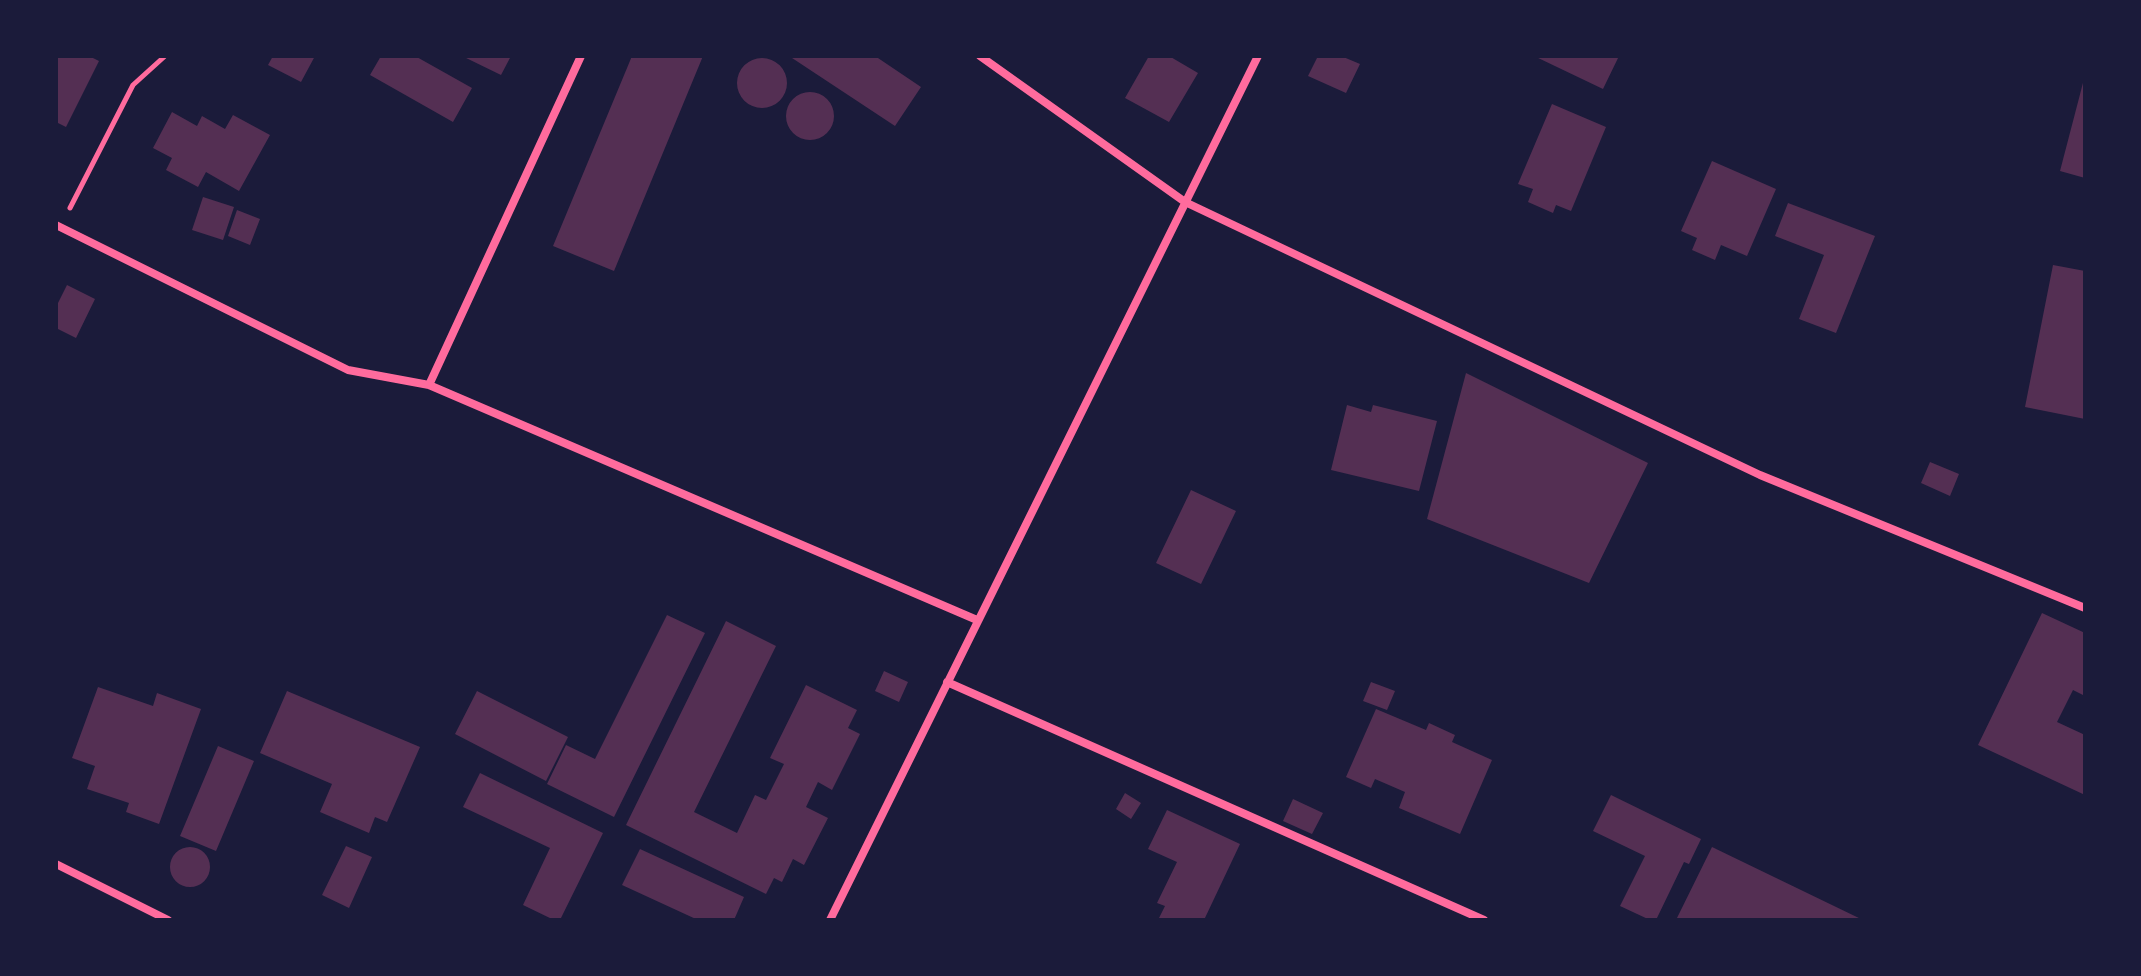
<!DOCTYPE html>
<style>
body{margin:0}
#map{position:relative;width:2141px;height:976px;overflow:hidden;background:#1b1b3a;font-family:"Space Grotesk",sans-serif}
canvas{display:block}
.frame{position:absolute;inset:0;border:58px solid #1b1b3a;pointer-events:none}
</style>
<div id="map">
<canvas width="2141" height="976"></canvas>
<div class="frame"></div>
</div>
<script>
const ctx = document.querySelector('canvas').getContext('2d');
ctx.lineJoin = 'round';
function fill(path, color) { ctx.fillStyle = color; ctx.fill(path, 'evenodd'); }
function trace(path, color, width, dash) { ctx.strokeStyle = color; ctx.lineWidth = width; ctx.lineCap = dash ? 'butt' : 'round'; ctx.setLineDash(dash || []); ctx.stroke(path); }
fill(new Path2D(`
 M 56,56 L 89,56 L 99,61 L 66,127 L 56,122 Z
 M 273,56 L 315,56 L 301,82 L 268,65 Z
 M 381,56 L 415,56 L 472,88 L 453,122 L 370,75 Z
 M 462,56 L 511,56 L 501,75 Z
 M 632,56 L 703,56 L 614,271 L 553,246 Z
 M 789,56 L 875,56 L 921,87 L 895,126 Z
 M 1149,56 L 1169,56 L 1198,73 L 1169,122 L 1125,98 Z
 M 1318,56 L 1341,56 L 1360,64 L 1346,93 L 1308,76 Z
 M 1534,56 L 1619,56 L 1603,89 Z
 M737 83a25 25 0 1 1 50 0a25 25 0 1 1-50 0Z
 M 2084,79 L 2085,79 L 2085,178 L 2060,171 Z
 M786 116a24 24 0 1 1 48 0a24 24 0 1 1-48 0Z
 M 1552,104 L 1606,127 L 1571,211 L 1556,205 L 1553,213 L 1528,202 L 1533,189 L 1518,184 Z
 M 172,112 L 197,126 L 202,116 L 225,129 L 233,115 L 270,135 L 239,191 L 206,172 L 198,187 L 166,170 L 172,158 L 153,148 Z
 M 1712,161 L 1776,189 L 1747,256 L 1721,245 L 1715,260 L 1692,250 L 1697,238 L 1681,231 Z
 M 203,197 L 234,207 L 223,240 L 192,230 Z
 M 1788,203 L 1875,236 L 1836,333 L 1799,319 L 1824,255 L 1775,236 Z
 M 237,210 L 260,219 L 250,245 L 228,236 Z
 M 2053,265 L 2085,271 L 2085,419 L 2025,407 Z
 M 67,285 L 95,299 L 76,338 L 56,328 L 56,307 Z
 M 1466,373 L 1648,463 L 1589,583 L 1427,519 Z
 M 1347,405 L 1371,412 L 1373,405 L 1437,421 L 1419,491 L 1331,470 Z
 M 1930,462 L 1959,474 L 1950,496 L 1921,483 Z
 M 1191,490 L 1236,511 L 1201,584 L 1156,563 Z
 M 2042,613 L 2085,633 L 2085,696 L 2073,690 L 2057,722 L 2085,735 L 2085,795 L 1978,745 Z
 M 667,615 L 705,633 L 614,817 L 547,784 L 566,745 L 595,759 Z
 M 726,621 L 776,646 L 694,812 L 737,833 L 755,795 L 766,800 L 784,764 L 770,758 L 806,685 L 857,710 L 848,728 L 860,734 L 832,790 L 818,782 L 806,807 L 828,818 L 804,865 L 793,859 L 782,882 L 774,878 L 766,894 L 626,825 Z
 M 884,671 L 908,682 L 899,702 L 875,691 Z
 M 1371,682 L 1395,691 L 1387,710 L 1363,701 Z
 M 98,687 L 153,706 L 157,693 L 201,709 L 159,824 L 126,812 L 129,803 L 87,789 L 95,766 L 72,758 Z
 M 287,691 L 420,747 L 387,822 L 375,817 L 369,833 L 320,812 L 332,784 L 260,753 Z
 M 477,691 L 568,737 L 546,781 L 455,734 Z
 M 1376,709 L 1426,730 L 1429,723 L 1455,735 L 1452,742 L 1492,760 L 1460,834 L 1399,808 L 1405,792 L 1375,779 L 1371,788 L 1346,777 Z
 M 218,746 L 254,761 L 216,851 L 180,836 Z
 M 480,773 L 603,833 L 560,920 L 554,920 L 523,905 L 550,848 L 463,807 Z
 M 1125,793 L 1141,803 L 1131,819 L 1116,809 Z
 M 1611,795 L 1701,839 L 1689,864 L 1684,862 L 1656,920 L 1650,920 L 1620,906 L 1645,856 L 1593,831 Z
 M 1293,799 L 1323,813 L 1312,834 L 1283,821 Z
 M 1167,810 L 1240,844 L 1204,920 L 1158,920 L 1165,906 L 1157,903 L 1177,862 L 1148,849 Z
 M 346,846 L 372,857 L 349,908 L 322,895 Z
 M 1712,847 L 1863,920 L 1676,920 Z
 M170 867a20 20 0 1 1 40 0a20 20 0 1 1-40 0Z
 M 640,849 L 744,897 L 734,920 L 698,920 L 622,885 Z`), '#542f53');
trace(new Path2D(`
 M 70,208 L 133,85 L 165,56`), '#ff6b9d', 5);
trace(new Path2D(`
 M 980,56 L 1185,202 L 1760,475 L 2085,608
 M 56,225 L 348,370 L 429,385 L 977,620
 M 429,385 L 581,56
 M 947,682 L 1484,920
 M 56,864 L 168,920
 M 830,920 L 1258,56`), '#ff6b9d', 8);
</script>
